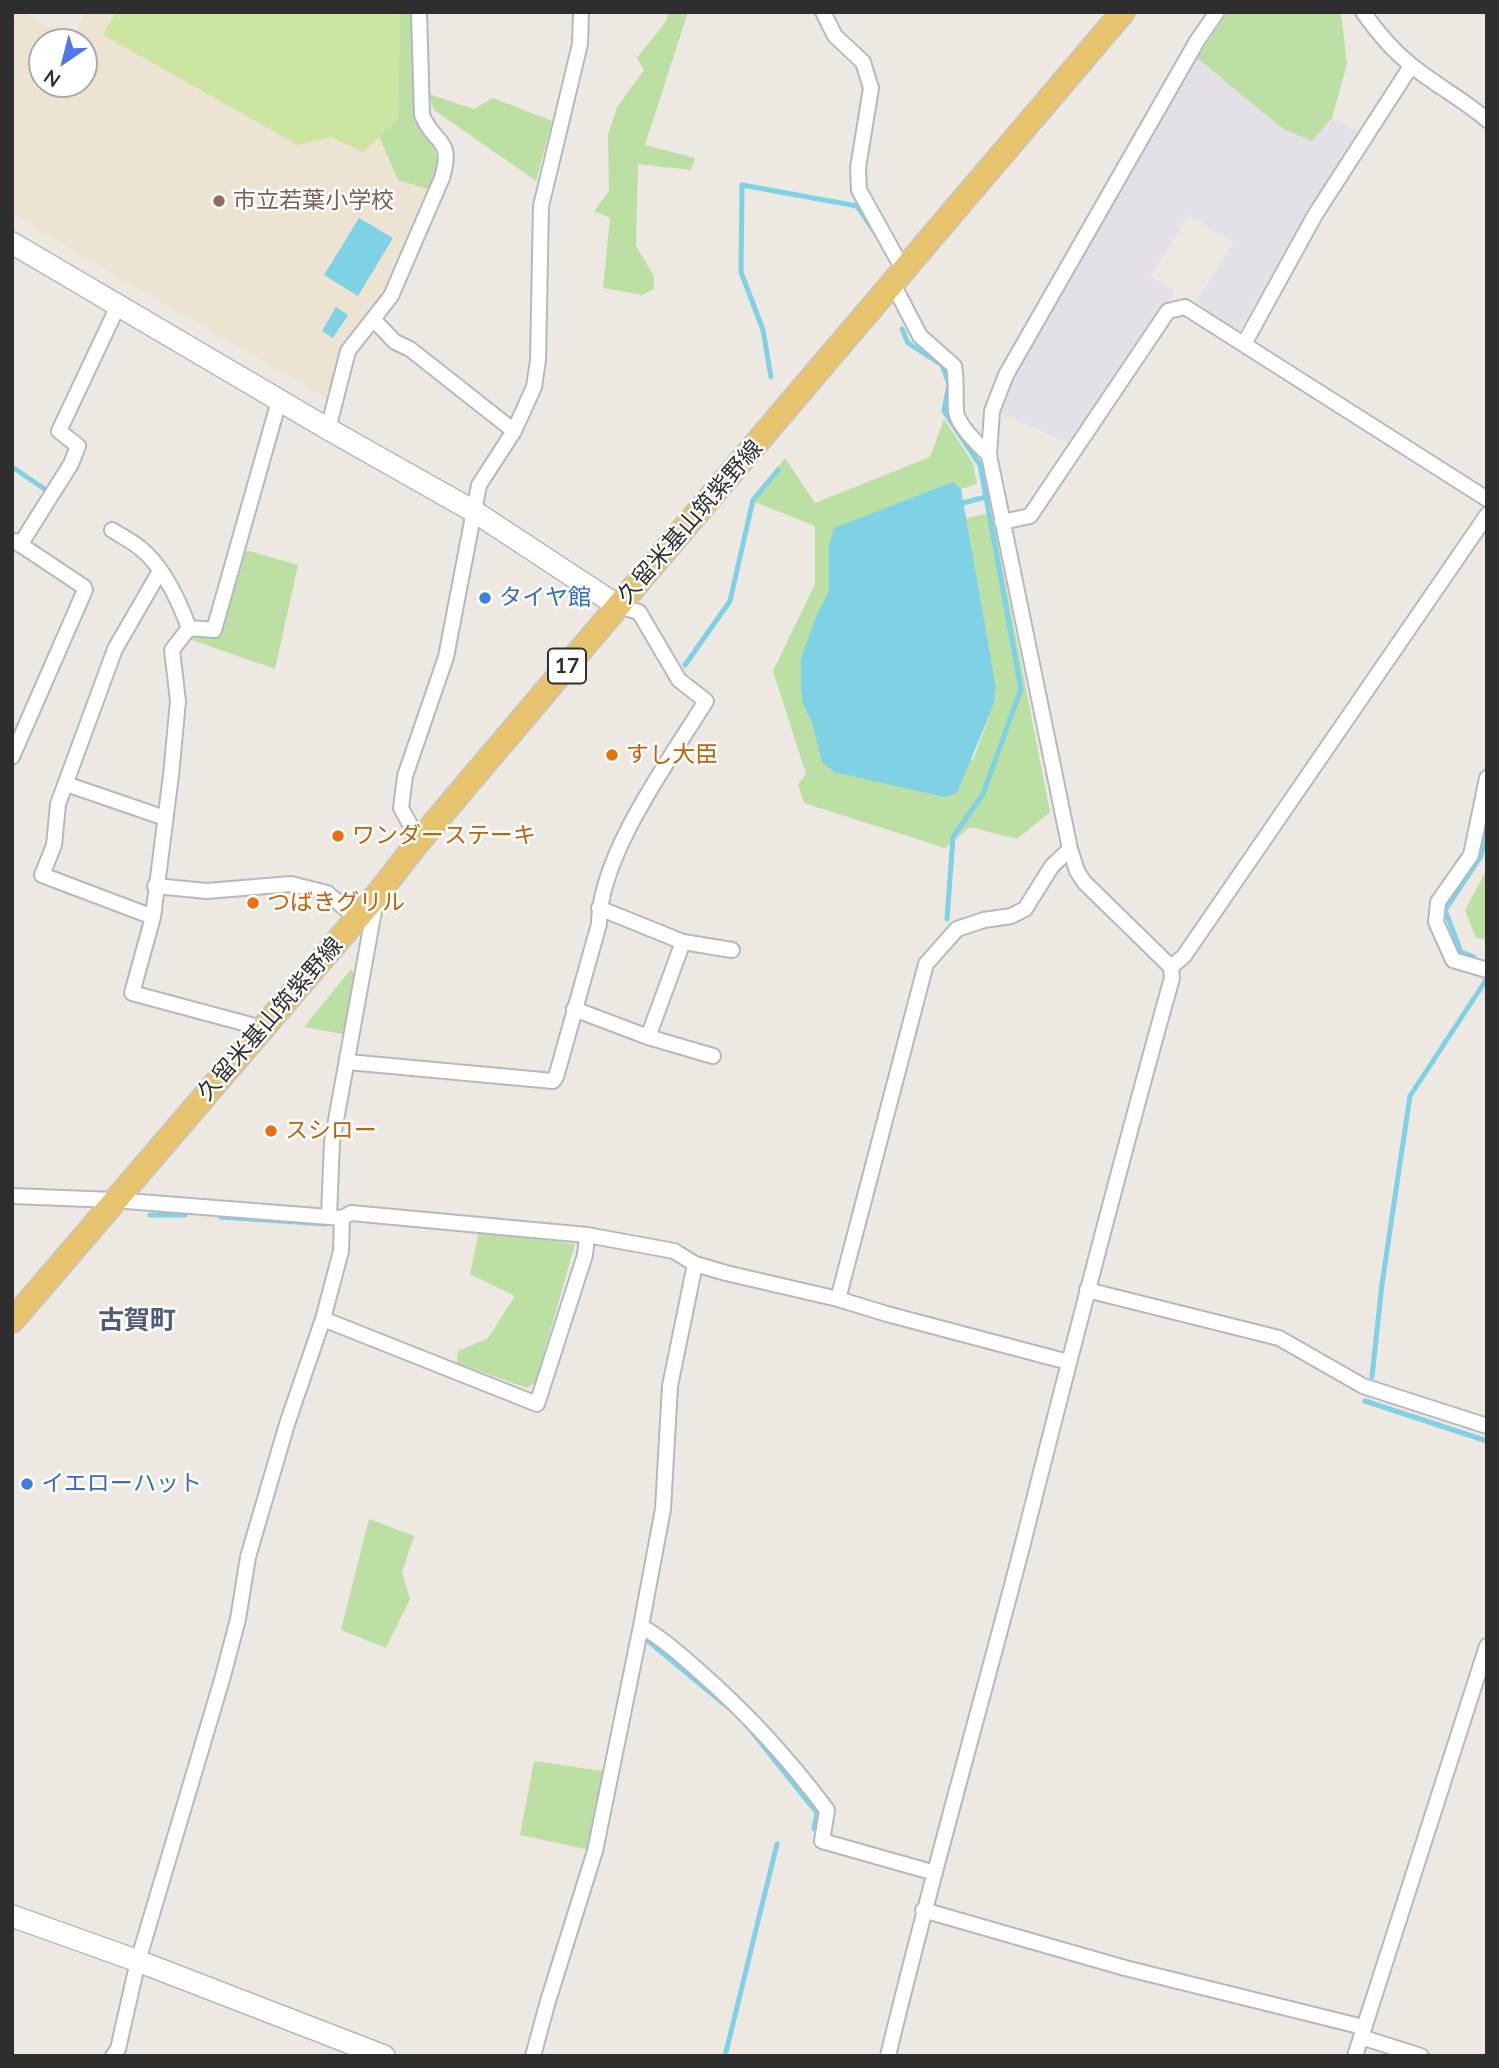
<!DOCTYPE html>
<meta charset="utf-8">
<style>
body{margin:0}
#map{position:relative;width:1499px;height:2068px;overflow:hidden;background:#eee8e2;font-family:Lato,sans-serif}
canvas{display:block}
.frame{position:absolute;inset:0;border:14px solid #2e2e2e;pointer-events:none}
.north{position:absolute;left:28px;top:28px;width:70px;height:70px;box-sizing:border-box;background:#fff;border:2px solid #ababab;border-radius:50%;rotate:215deg;font-size:19px;font-weight:700;line-height:28px;text-align:center;color:#2e2e2e}
.north::after{content:'';display:block;margin:auto;width:24px;height:32px;background:#5177ec;clip-path:polygon(50% 0,100% 100%,50% 72%,0 100%)}
</style>
<div id="map">
<canvas width="1499" height="2068"></canvas>
<div class="frame"></div>
<div class="north">N</div>
</div>
<script>
const ctx = document.querySelector('canvas').getContext('2d');
ctx.lineJoin = 'round';
function fill(path, color) { ctx.fillStyle = color; ctx.fill(path, 'evenodd'); }
function trace(path, color, width, dash) { ctx.strokeStyle = color; ctx.lineWidth = width; ctx.lineCap = dash ? 'butt' : 'round'; ctx.setLineDash(dash || []); ctx.stroke(path); }
function label(font, color, halo, rows, align = 'center') {
  ctx.font = font + ' Lato,"Noto Sans JP",sans-serif'; ctx.lineWidth = 5; ctx.setLineDash([]); ctx.textBaseline = 'middle'; ctx.strokeStyle = halo; ctx.fillStyle = color; for (const [text, x, y, turn = 0] of rows) {
    ctx.save(); ctx.translate(x, y); ctx.rotate((+turn || 0) * Math.PI / 180); ctx.textAlign = isNaN(turn) ? turn : align; if (halo) ctx.strokeText(text, 0, 0); ctx.fillText(text, 0, 0); ctx.restore();
  }
}
fill(new Path2D(`
 M 1197,58 L 1283,129 L 1312,140 L 1332,118 L 1359,133 L 1237,334 L 1195,304 L 1233,242 L 1189,215 L 1151,276 L 1175,292 L 1068,443 L 999,412 L 1015,368 Z`), '#e3e1e7');
fill(new Path2D(`
 M 19,12 L 25,12 L 64,38 L 72,36 L 87,12 L 412,12 L 416,123 L 435,150 L 438,165 L 431,190 L 384,291 L 341,355 L 330,400 L 113,274 L 12,213 L 12,23 ZM 42,42 L 84,42 L 84,84 L 42,84 Z`), '#ede3d3');
fill(new Path2D(`
 M 400,12 L 412,12 L 416,123 L 435,150 L 438,165 L 431,190 L 398,180 L 379,136 L 398,119 Z
 M 668,12 L 688,12 L 645,145 L 695,158 L 691,170 L 638,164 L 636,246 L 654,276 L 654,289 L 642,295 L 603,288 L 610,218 L 594,211 L 609,191 L 608,135 L 617,107 L 644,70 L 637,58 L 666,21 Z
 M 1228,12 L 1341,12 L 1347,64 L 1332,118 L 1312,141 L 1283,129 L 1197,58 Z
 M 428,94 L 474,109 L 493,98 L 552,121 L 536,181 L 434,110 Z
 M 944,419 L 973,463 L 977,484 L 961,489 L 952,483 L 829,546 L 829,590 L 815,619 L 803,704 L 812,723 L 973,760 L 994,704 L 996,687 L 966,518 L 992,513 L 1050,812 L 1017,839 L 970,827 L 945,848 L 804,803 L 798,784 L 806,774 L 773,671 L 815,584 L 815,526 L 750,500 L 785,458 L 815,503 L 930,457 Z
 M 242,549 L 298,565 L 275,669 L 186,638 L 219,636 Z
 M 1487,869 L 1487,940 L 1476,938 L 1465,910 Z
 M 351,969 L 357,977 L 347,1035 L 304,1027 Z
 M 479,1231 L 575,1244 L 536,1382 L 527,1388 L 457,1363 L 458,1351 L 488,1338 L 515,1296 L 470,1274 Z
 M 369,1519 L 414,1536 L 402,1572 L 410,1599 L 386,1648 L 341,1630 Z
 M 534,1761 L 603,1771 L 590,1850 L 520,1835 Z`), '#bcdfa4');
fill(new Path2D(`
 M 116,12 L 400,12 L 398,119 L 363,152 L 331,137 L 298,145 L 103,35 Z`), '#cce5a0');
fill(new Path2D(`
 M 359,218 L 393,238 L 358,296 L 324,275 Z
 M 336,307 L 348,315 L 333,338 L 322,331 Z
 M 953,482 L 961,489 L 996,687 L 994,704 L 957,793 L 944,797 L 834,772 L 822,762 L 812,723 L 803,704 L 801,690 L 801,659 L 815,619 L 829,590 L 829,546 L 834,528 Z`), '#7fd1e6');
trace(new Path2D(`
 M 902,329 L 908,343 L 942,365 L 949,384 L 944,411 L 980,465 L 986,497 L 959,504
 M 771,377 L 763,330 L 741,272 L 742,185 L 857,206 L 876,234
 M 12,467 L 46,490
 M 685,665 L 730,601 L 753,500 L 778,470
 M 947,919 L 953,837 L 983,794 L 1021,689 L 986,497
 M 1474,957 L 1461,952 L 1445,910 L 1481,856 L 1487,832
 M 150,1215 L 185,1215
 M 221,1217 L 325,1224
 M 1372,1377 L 1382,1284 L 1410,1096 L 1486,980
 M 1365,1401 L 1487,1441
 M 647,1640 L 729,1708
 M 744,1722 L 817,1813 L 814,1829
 M 725,2056 L 777,1844`), '#7fd1e6', 5);
const street = new Path2D(`
 M 823,12 L 835,36 L 863,62 L 871,88 L 858,168 L 859,190 L 904,271
 M 1363,12 C 1377,32 1392,50 1411,65 C 1435,85 1463,99 1487,120
 M 893,284 L 920,336 L 954,366 C 957,382 955,396 956,411 C 957,424 979,446 989,455
 M 373,319 L 395,342 L 410,349 L 514,431
 M 1244,344 L 1315,215 L 1411,66
 M 328,429 L 348,351 L 391,296 L 442,178 C 454,137 435,146 422,115 L 419,12
 M 1002,522 L 1030,516 L 1168,311 L 1185,307 L 1487,499
 M 112,530 C 121,536 132,541 140,548 C 163,566 179,601 189,628 L 172,650 L 178,701 L 171,775 L 153,917 L 132,993 L 262,1028
 M 20,545 L 71,464 L 78,446 L 59,431 L 118,306
 M 189,628 L 214,630 L 279,401
 M 12,757 L 85,590 L 84,587 L 15,541
 M 1487,778 L 1471,855 L 1438,902 L 1436,922 L 1453,960 L 1487,970
 M 66,784 L 165,818
 M 419,841 L 401,808 L 405,776 L 446,657 L 479,485 L 514,431 L 534,387 L 538,360 L 541,206 L 580,44 L 581,12
 M 155,886 L 207,891 L 291,884 L 327,893 L 357,918
 M 599,908 L 683,942 L 732,950
 M 153,917 L 42,875 L 54,845 L 58,804 L 115,649 L 160,571
 M 1171,967 L 1184,956 L 1487,515
 M 574,1009 L 648,1037 L 713,1056
 M 648,1037 L 683,942
 M 348,1062 L 553,1081 L 556,1077 L 599,924 C 599,856 670,759 706,701 L 679,680 L 639,612 L 618,606
 M 12,1196 L 114,1200 L 342,1218 L 351,1213 L 587,1235 L 674,1251 L 695,1264 L 726,1273 L 838,1299 L 887,1314 L 1068,1362
 M 329,1216 L 332,1142 L 376,900
 M 695,1264 L 670,1386 L 663,1509 L 641,1626 C 663,1639 681,1655 700,1672 C 748,1714 789,1759 827,1810 L 822,1841 L 935,1873
 M 1087,1290 L 1279,1338 L 1363,1386 L 1487,1426
 M 838,1299 L 926,964 L 957,929 L 984,920 L 1011,916 L 1025,909 L 1052,866 L 1070,849
 M 323,1319 L 537,1404 L 585,1255 L 587,1235
 M 923,1910 L 1125,1968 L 1363,2027
 M 1361,2037 L 1421,2056
 M 113,2056 L 118,2049 L 138,1961 L 223,1676 L 238,1619 L 248,1557 L 287,1424 L 323,1319 L 341,1251 L 342,1218
 M 533,2056 L 548,2001 L 595,1851 L 641,1626
 M 888,2056 C 929,1885 978,1717 1022,1547 C 1070,1357 1119,1167 1172,978 L 1171,967 L 1084,882 L 1077,871 L 1070,849 L 989,455 L 992,411 L 1006,375 L 1197,41 L 1217,12
 M 1355,2056 L 1487,1646`);
const secondary = new Path2D(`
 M 12,243 L 328,429 L 475,512 L 618,606
 M 12,1916 L 138,1961 L 384,2056`);
const primary = new Path2D(`
 M 12,1321 L 377,895 L 419,841 L 618,606 L 1123,12`);
trace(street, '#b5b8c0', 18);
trace(secondary, '#b5b8c0', 24);
trace(primary, '#c4c4c4', 26);
trace(street, '#fff', 14);
trace(secondary, '#fff', 21);
trace(primary, '#e7c36e', 23);
for (const [x, y, r, color] of [
 [219,201,7,"#8d6e63"],
 [485,598,7,"#3f7fe0"],
 [612,755,7,"#e8710a"],
 [338,836,7,"#e8710a"],
 [253,903,7,"#e8710a"],
 [271,1131,7,"#e8710a"],
 [27,1484,7,"#3f7fe0"]
]) { const dot = new Path2D(); dot.arc(x, y, r, 0, 2 * Math.PI); ctx.fillStyle = color; ctx.fill(dot); trace(dot, '#fff', 2.5); }
for (const [x, y, w] of [
 [567,666,38]
]) { const box = new Path2D(); box.roundRect(x - w / 2, y - 17.5, w, 35, 5); ctx.fillStyle = '#fff'; ctx.fill(box); trace(box, '#2e2e2e', 2); }
label('bold 21px', '#2e2e2e', null, [
 ["17",567,666]
]);
label('23px', '#785e54', '#fff', [
 ["市立若葉小学校",233,201]
], 'left');
label('23px', '#2e2e2e', '#fff', [
 ["久留米基山筑紫野線",690,522,-49],
 ["久留米基山筑紫野線",270,1019,-49]
]);
label('23px', '#366cbe', '#fff', [
 ["タイヤ館",499,598],
 ["イエローハット",41,1484]
], 'left');
label('23px', '#c56008', '#fff', [
 ["すし大臣",626,755],
 ["ワンダーステーキ",352,836],
 ["つばきグリル",267,903],
 ["スシロー",285,1131]
], 'left');
label('bold 26px', '#515b7c', '#fff', [
 ["古賀町",137,1321]
]);
</script>
